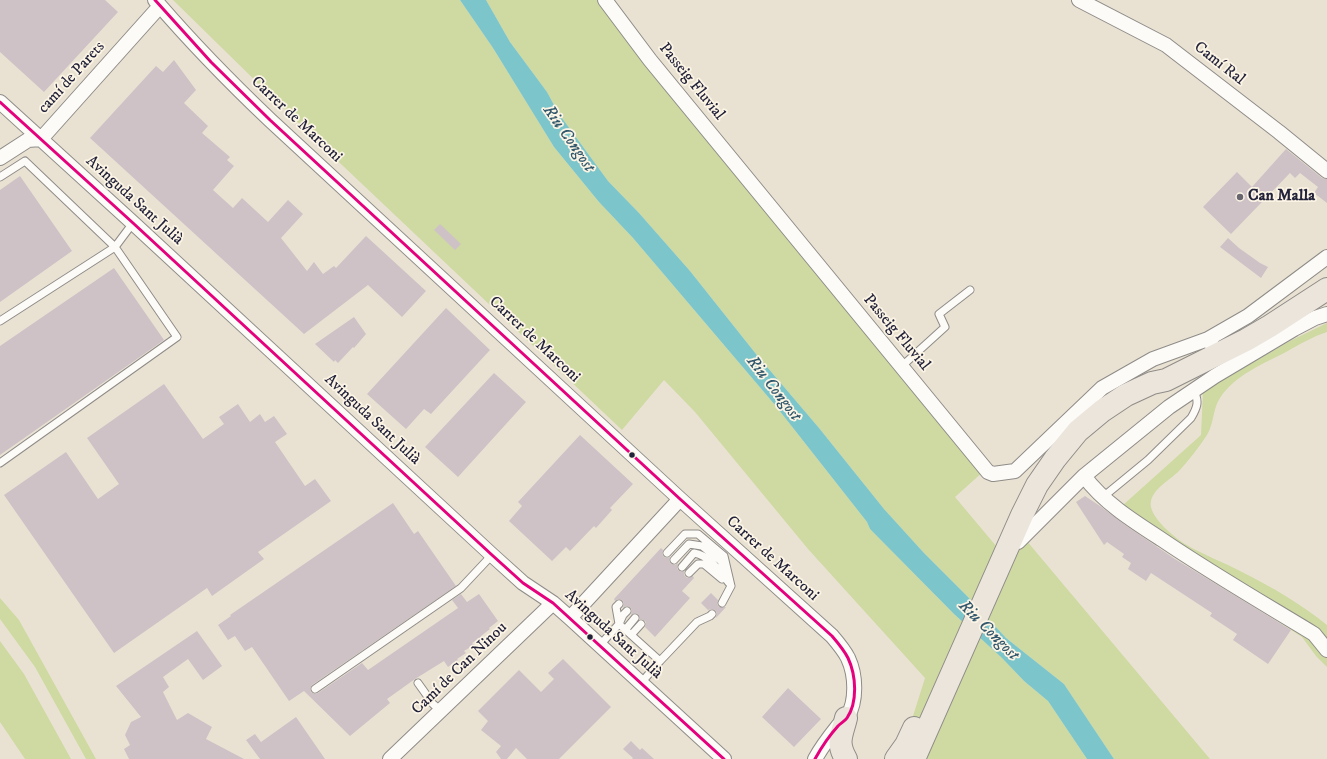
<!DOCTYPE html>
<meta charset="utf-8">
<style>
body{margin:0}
canvas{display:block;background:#e9e2d3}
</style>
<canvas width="1327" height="759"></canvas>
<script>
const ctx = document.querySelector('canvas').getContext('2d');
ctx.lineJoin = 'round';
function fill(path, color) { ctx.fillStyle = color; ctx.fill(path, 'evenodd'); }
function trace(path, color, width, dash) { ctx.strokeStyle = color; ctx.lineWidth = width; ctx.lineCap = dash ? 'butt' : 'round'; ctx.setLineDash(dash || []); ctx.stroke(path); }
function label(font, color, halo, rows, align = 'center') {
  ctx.font = font + ' "IM FELL DW Pica",serif'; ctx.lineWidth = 3.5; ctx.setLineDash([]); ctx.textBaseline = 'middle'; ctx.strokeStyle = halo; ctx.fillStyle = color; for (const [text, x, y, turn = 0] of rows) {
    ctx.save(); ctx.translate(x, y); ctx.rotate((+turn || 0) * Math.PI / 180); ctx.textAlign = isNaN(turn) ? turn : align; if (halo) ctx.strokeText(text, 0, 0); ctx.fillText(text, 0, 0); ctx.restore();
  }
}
fill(new Path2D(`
 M 173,0 L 460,0 L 493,48 L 554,147 L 599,202 L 633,238 L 775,405 L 867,522 L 870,529 L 954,614 L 1002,658 L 1024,681 L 1048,701 L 1087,759 L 895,759 L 913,716 L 925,678 L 808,549 L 695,412 L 664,380 L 622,430 L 323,147 Z
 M 486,0 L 598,0 L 984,471 L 955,497 L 1007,559 L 1026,540 L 1210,759 L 1114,759 L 1064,684 L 1006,638 L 968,597 L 924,553 L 884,509 L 819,428 L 756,354 L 690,271 L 639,213 L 608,181 L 559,114 L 547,92 L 510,42 Z
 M 1327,323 L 1327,332 C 1312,337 1300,344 1286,352 C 1263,364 1235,375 1220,398 C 1213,408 1214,423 1207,435 C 1199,447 1189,460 1179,471 C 1170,480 1154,488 1151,501 C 1147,515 1174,537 1185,544 C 1203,555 1224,562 1242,572 C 1272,587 1301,604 1327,625 L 1327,667 L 1316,656 L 1302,637 L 1113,514 L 1201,435 L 1203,391 L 1290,341 Z
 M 0,598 L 19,620 L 96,759 L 86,759 L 35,667 L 0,619 Z
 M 0,641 L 24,674 L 71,759 L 25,759 L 0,722 Z`), '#cedaa2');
fill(new Path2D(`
 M 460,0 L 486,0 L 510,42 L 547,92 L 559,114 L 608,181 L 639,213 L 690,271 L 756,354 L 819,428 L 884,509 L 924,553 L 968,597 L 1006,638 L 1064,684 L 1114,759 L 1087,759 L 1048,701 L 1024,681 L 1002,658 L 954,614 L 870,529 L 867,522 L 775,405 L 633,238 L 599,202 L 554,147 L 493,48 Z`), '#7cc6cb');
fill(new Path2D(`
 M 0,0 L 105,0 L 118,12 L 44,92 L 0,52 Z
 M 174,60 L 196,90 L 184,103 L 208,126 L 202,133 L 230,157 L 227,160 L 234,166 L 213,190 L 233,208 L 242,198 L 268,222 L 288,200 L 303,214 L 281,238 L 307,271 L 314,262 L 323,274 L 334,266 L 336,268 L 366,236 L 426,291 L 402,317 L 368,285 L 304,334 L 90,138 L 156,66 L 163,72 Z
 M 1286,149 L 1322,178 L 1327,179 L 1327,203 L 1314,193 L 1318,187 L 1300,173 L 1295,178 L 1290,173 L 1231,234 L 1203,207 L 1237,172 L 1252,187 Z
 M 20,176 L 72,251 L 0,302 L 0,190 Z
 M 440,224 L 461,244 L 455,250 L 434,230 Z
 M 1228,238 L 1239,248 L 1260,263 L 1268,267 L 1261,278 L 1220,247 Z
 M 114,268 L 164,340 L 0,455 L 0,346 Z
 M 446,308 L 490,350 L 431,414 L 424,409 L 406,429 L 367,394 Z
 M 354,317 L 366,334 L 354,348 L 353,347 L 338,363 L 335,360 L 334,362 L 315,344 Z
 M 494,373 L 526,402 L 458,477 L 425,447 Z
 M 164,384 L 203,439 L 224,424 L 219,417 L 238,404 L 250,422 L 260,414 L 265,422 L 274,416 L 287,434 L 275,442 L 305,486 L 315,479 L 331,501 L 258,552 L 264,559 L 212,596 L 207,588 L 114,653 L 4,495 L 66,452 L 98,499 L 119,484 L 87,438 Z
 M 580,435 L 633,484 L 610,508 L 612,510 L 596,528 L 594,526 L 570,551 L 566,547 L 552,561 L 509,521 L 522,506 L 518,502 Z
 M 1085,496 L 1100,506 L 1125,525 L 1175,559 L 1291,630 L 1268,664 L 1233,640 L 1237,634 L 1210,616 L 1212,613 L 1151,573 L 1146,581 L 1128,569 L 1131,563 L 1122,557 L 1124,554 L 1107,542 L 1104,545 L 1076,502 Z
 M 393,503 L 414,534 L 418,531 L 456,586 L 312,685 L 310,689 L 311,692 L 315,694 L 318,693 L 362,663 L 368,670 L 458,608 L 452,600 L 461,594 L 467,602 L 479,594 L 498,621 L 489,628 L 490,629 L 481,636 L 482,637 L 472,643 L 474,645 L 464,651 L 466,653 L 457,659 L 458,660 L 448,667 L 444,661 L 415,679 L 387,699 L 390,703 L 350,736 L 304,691 L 289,701 L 252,647 L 245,651 L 235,636 L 228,640 L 218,625 L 231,616 L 230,615 Z
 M 661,548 L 663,550 L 662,554 L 664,557 L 666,558 L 670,557 L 669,561 L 671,564 L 675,565 L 678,563 L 677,568 L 678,570 L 681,572 L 684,571 L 684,575 L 687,578 L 693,576 L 694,578 L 682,591 L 690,598 L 655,637 L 645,627 L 646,622 L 642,619 L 640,619 L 638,614 L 635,613 L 631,615 L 632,610 L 630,607 L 626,606 L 623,608 L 624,603 L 622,600 L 618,599 L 615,601 L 614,599 Z
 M 711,593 L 718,600 L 717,604 L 719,607 L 726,607 L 716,618 L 717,613 L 715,610 L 711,609 L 708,610 L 701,603 Z
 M 197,631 L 222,666 L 203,680 L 188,659 L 163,677 L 169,687 L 163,692 L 177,720 L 188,713 L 212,727 L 206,739 L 244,759 L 129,759 L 124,749 L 130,745 L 125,735 L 131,722 L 141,717 L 116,686 Z
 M 563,659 L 611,707 L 559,759 L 527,759 L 516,748 L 507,759 L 501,759 L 496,752 L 501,746 L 481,730 L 488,721 L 478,711 L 519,670 L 541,692 L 554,679 L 548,673 Z
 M 788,688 L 821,719 L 794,747 L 762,717 Z
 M 296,717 L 325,759 L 260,759 L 246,740 L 255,734 L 261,742 Z
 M 631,741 L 640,750 L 642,748 L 654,759 L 632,759 L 633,758 L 623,749 Z`), '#cec2c6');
const service = new Path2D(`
 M 0,177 L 25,161 L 115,247 L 177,337 L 0,463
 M 0,321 L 115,247 L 133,223
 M 902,366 L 945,327 L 939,314 L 970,290
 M 1103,497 L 1148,460 L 1191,418 C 1197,408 1200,401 1193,390
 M 667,553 L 685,534 L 698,534 L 724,556 L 731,586
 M 674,560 L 689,544 L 702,546 L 721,561 L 724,568
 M 682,567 L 694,553 C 711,556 719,571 729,583
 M 689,573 L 698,564 L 704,564 L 722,579
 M 722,603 L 731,586
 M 619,624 L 660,661 L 697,622 L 710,616 L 712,614
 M 619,624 L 616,607 L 619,604
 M 625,630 L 635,618
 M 631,635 L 641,624
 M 600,645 L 619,624 L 623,615 L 627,611
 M 418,683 L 433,704 L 440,710
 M 641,683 L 660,661
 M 315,689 L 461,588 L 492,555`);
const minor = new Path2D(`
 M 155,0 C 191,42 230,82 270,120 L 680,499 L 832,636 C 838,643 844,650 848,658 C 856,675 857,701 847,718 C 844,721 841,723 838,726 C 830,736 821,748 815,759
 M 605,0 L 650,60 L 988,472 L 993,474 L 1015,471 L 1102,388 L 1153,359 L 1208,339 L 1214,348
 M 1079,0 L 1166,45 L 1279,132 L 1327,171
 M 0,102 L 133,223 L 492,555 L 523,583 L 553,603 L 570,618 L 724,759
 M 0,158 L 28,140 L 41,139 L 160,6
 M 1208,339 L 1248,316 L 1327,257
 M 1084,476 C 1103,502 1133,521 1161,539 C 1211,573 1263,603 1314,634 L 1327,650
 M 1018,542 L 1084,476 L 1169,407 L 1215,376 L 1294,329 L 1315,318 L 1327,314
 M 570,618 L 680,499
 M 390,759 L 553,603`);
const trunk = new Path2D(`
 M 846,759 C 836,742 842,735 846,718
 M 896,759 L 906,745 L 914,728
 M 914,759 L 1022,515 L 1037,485 L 1055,459 L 1078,431 L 1102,411 L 1126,395 L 1152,383 L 1166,380 L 1246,340 L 1270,326 L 1327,289`);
trace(service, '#8f8c88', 9);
trace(minor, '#8f8c88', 16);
trace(trunk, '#8f8c88', 24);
trace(service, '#fcfbf8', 7);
trace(minor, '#fcfbf8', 14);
trace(trunk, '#ece5dc', 22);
trace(new Path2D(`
 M 155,0 L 211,62 L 270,120 L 680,499 L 832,636 C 838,643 844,650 848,658 C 856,675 858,702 847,718 C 845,721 841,723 838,726 C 829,736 821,748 815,759
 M 0,102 L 133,223 L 492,555 L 523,583 L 553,603 L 724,759`), '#e5007d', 3);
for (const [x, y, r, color] of [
 [1240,197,4,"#686570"],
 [632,455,3.5,"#22223b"],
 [590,637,3.5,"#22223b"]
]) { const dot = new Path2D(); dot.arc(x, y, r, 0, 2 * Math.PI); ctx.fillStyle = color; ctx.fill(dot); trace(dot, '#fcf5e5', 1.5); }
label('16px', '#22223b', '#fcf5e5', [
 ["Camí Ral",1219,64,38],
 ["camí de Parets",72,78,-48],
 ["Passeig Fluvial",691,82,51],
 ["Carrer de Marconi",296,120,43],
 ["Avinguda Sant Julià",134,201,42],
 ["Passeig Fluvial",896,333,50],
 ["Carrer de Marconi",534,340,43],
 ["Avinguda Sant Julià",372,420,43],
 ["Carrer de Marconi",772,559,42],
 ["Avinguda Sant Julià",613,635,42],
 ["Camí de Can Ninou",460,669,-44]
]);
label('bold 16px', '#22223b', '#fcf5e5', [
 ["Can Malla",1248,197]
], 'left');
label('italic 17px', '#31576c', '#fcf5e5', [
 ["Riu Congost",568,139,55],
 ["Riu Congost",773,389,52],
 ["Riu Congost",988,631,45]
]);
</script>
